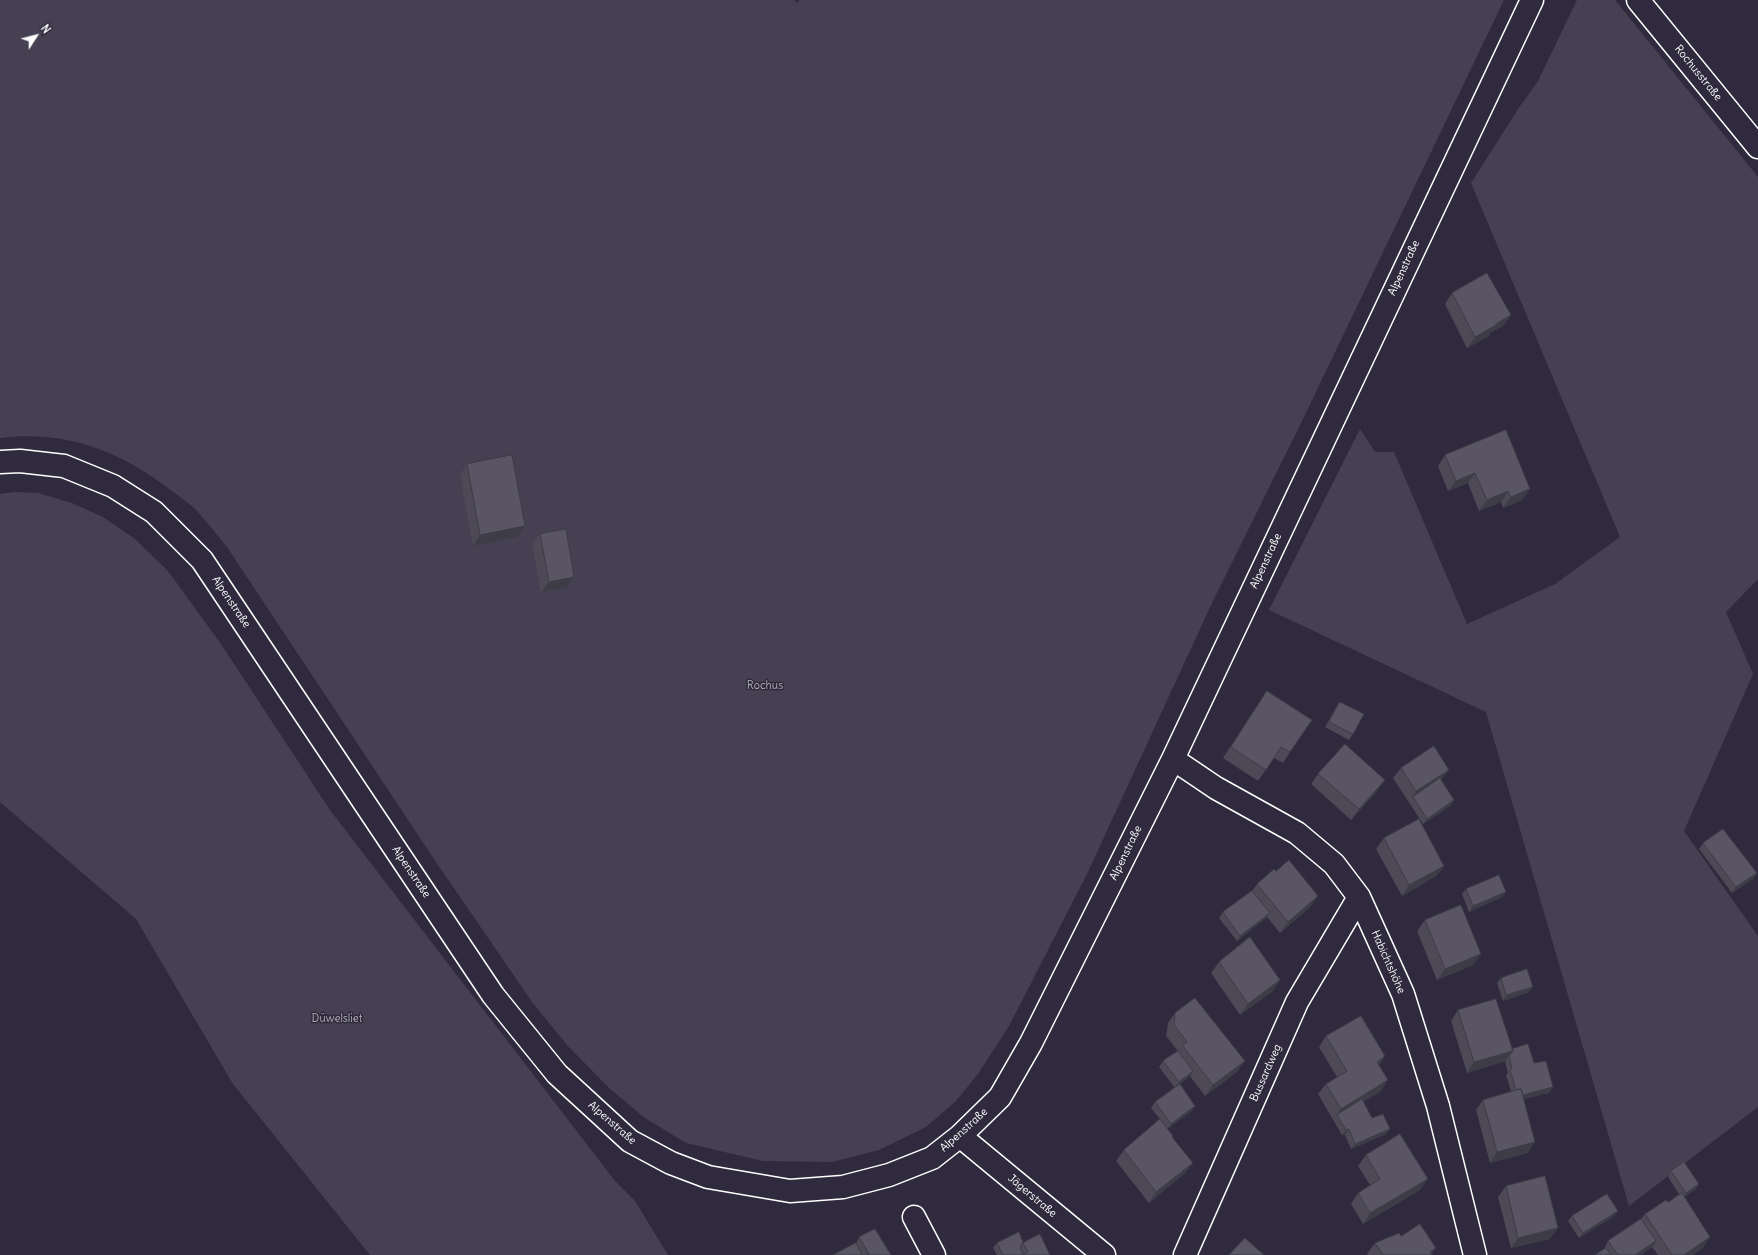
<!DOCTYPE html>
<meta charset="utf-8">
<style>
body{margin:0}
#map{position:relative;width:1758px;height:1255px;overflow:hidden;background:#2f2a3d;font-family:Delius,sans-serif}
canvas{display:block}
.north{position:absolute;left:16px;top:16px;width:40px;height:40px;-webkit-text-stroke:3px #2f2a3d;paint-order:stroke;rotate:54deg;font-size:11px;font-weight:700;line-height:16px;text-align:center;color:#fff}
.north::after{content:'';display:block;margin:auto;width:14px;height:18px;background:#fff;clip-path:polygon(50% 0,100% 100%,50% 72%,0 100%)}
</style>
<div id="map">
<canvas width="1758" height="1255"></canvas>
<div class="north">N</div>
</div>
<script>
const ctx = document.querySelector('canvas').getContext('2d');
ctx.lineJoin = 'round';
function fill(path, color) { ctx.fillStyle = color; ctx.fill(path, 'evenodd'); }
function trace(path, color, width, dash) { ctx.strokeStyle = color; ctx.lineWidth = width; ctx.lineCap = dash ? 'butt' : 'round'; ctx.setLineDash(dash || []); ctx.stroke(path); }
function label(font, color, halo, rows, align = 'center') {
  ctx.font = font + ' Delius,sans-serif'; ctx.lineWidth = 3; ctx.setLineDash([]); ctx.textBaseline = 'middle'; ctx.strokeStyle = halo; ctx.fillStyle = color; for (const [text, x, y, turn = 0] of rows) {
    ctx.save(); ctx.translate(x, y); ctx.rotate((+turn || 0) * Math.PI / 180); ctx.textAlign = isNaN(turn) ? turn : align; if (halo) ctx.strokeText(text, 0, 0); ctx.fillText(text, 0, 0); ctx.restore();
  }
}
fill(new Path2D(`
 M 0,0 L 795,0 L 796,3 L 800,0 L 1504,0 L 1303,419 L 1212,603 L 1087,874 L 1009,1026 L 978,1074 L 956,1101 L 926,1127 L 879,1150 L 832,1162 L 763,1161 L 686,1143 L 645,1118 L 609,1088 L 567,1045 L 532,1002 L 436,862 L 227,547 C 217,535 207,522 196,510 C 189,503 180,497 172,491 C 120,451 67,430 0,438 Z
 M 1577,0 L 1615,0 L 1758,177 L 1758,579 L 1726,612 L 1753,674 L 1684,831 L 1758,936 L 1758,1107 L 1629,1206 L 1486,712 L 1269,610 L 1360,429 L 1375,452 L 1394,452 L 1467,624 L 1555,584 L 1620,537 L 1471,183 L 1518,109 L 1538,81 Z
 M 15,492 L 38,493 L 72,503 L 103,517 L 135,539 L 168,571 L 221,644 L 330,810 L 615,1181 L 635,1201 L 668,1255 L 370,1255 L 233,1084 L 136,919 L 0,802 L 0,494 Z`), '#464152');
const minor = new Path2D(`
 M 1638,0 L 1758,147
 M 0,462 L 20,461 L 64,466 L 113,486 L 154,512 L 202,560 L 493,995 L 557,1074 L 630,1141 L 671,1163 L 708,1177 L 790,1191 L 843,1187 L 889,1175 L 932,1158 L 960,1136 L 1000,1097 L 1031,1043 L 1173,759 L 1532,0
 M 1173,759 L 1216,788 L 1297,833 L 1334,864 L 1359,897 L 1403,994 L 1438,1106 L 1475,1255
 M 960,1136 L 1104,1255
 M 914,1217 L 934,1255
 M 1185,1255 L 1297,1002 L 1359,897`);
trace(minor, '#fff', 25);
trace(minor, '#2f2a3d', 22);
fill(new Path2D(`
 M 1452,293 L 1511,315 L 1503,326 L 1490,333 L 1489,336 L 1467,348 L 1445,304 Z
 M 1506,430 L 1522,500 L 1503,508 L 1501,502 L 1479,511 L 1468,483 L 1448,491 L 1438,466 L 1445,455 Z
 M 467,464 L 525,526 L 517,537 L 473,546 L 460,475 Z
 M 540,534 L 566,588 L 541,592 L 532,545 Z
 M 1267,691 L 1290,752 L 1283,763 L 1274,758 L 1258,781 L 1223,758 Z
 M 1340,702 L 1353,734 L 1349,740 L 1325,727 L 1336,707 Z
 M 1401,768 L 1441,780 L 1454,800 L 1450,806 L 1423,824 L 1393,778 Z
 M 1318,774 L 1377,791 L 1351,820 L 1311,784 Z
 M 1384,838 L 1444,866 L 1436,876 L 1402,896 L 1376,849 Z
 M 1703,843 L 1757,873 L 1753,879 L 1732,893 L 1699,849 Z
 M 1276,871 L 1318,896 L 1310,907 L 1280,933 L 1267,917 L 1266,918 L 1237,941 L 1219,918 L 1223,912 L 1252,891 L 1257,884 Z
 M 1466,889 L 1502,897 L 1469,912 L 1462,894 Z
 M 1425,920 L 1473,965 L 1437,980 L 1417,931 Z
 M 1219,962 L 1273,991 L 1240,1015 L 1211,973 Z
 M 1501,978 L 1529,992 L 1503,1001 L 1497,983 Z
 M 1458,1010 L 1512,1049 L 1534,1063 L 1549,1093 L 1524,1099 L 1528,1153 L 1490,1163 L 1476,1110 L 1483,1100 L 1511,1091 L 1506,1075 L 1508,1073 L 1505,1061 L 1467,1073 L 1451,1021 Z
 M 1175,1013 L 1237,1072 L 1205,1096 L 1190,1076 L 1175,1088 L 1159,1067 L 1163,1061 L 1178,1051 L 1166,1036 L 1168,1023 Z
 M 1326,1036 L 1385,1056 L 1379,1065 L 1381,1091 L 1363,1102 L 1372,1118 L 1390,1129 L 1386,1134 L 1351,1149 L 1345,1135 L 1342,1135 L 1318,1094 L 1326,1084 L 1337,1077 L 1319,1047 Z
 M 1155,1102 L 1192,1111 L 1167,1129 L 1172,1138 L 1193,1163 L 1185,1173 L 1149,1203 L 1116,1161 L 1124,1150 L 1160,1119 L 1151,1108 Z
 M 1366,1155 L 1420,1190 L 1363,1224 L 1351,1204 L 1358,1193 L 1370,1185 L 1358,1166 Z
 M 1671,1171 L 1699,1184 L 1695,1190 L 1684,1197 L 1703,1248 L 1692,1255 L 1658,1255 L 1652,1247 L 1640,1255 L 1595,1255 L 1605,1248 L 1605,1247 L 1608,1241 L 1641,1219 L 1645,1214 L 1668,1202 L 1679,1194 L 1668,1177 Z
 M 1506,1186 L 1550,1239 L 1511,1248 L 1498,1197 Z
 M 1618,1211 L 1614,1216 L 1579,1238 L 1568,1221 L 1572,1216 Z
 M 1401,1236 L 1436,1248 L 1431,1254 L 1432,1255 L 1368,1255 L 1367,1254 L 1375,1243 Z
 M 859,1237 L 891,1255 L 833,1255 L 856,1243 Z
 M 1023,1242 L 1050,1255 L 997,1255 L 993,1248 L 997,1243 Z`), '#4d4956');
fill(new Path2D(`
 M 1511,315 L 1503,326 L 1490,333 L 1489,336 L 1467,348 L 1475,337 L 1496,324 Z
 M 1475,473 L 1468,483 L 1448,491 L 1456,481 Z
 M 1530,489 L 1522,500 L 1503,508 L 1511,497 Z
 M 1508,491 L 1501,502 L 1479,511 L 1487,500 Z
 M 525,526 L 517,537 L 473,546 L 480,535 Z
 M 574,577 L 566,588 L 541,592 L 549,582 Z
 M 1449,770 L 1441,780 L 1413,797 L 1416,791 Z
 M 1385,780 L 1377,791 L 1351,820 L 1359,809 Z
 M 1454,800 L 1450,806 L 1423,824 L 1427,819 Z
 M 1444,866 L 1436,876 L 1402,896 L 1409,885 Z
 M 1757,873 L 1753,879 L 1732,893 L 1736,887 Z
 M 1506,892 L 1502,897 L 1469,912 L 1473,906 Z
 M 1318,896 L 1310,907 L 1280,933 L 1288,922 Z
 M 1270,913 L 1266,918 L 1237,941 L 1240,936 Z
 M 1481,954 L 1473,965 L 1437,980 L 1445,969 Z
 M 1280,980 L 1273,991 L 1240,1015 L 1248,1004 Z
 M 1533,987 L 1529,992 L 1503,1001 L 1506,995 Z
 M 1513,1051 L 1505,1061 L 1467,1073 L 1474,1062 Z
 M 1385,1056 L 1378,1067 L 1377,1062 Z
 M 1245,1061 L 1237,1072 L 1205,1096 L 1213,1085 Z
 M 1193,1071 L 1190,1076 L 1175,1088 L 1179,1082 Z
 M 1388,1080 L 1381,1091 L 1339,1117 L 1337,1115 L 1341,1109 Z
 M 1553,1087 L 1549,1093 L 1514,1101 L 1518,1096 Z
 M 1195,1106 L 1192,1111 L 1167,1129 L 1171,1124 Z
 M 1349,1129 L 1345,1135 L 1342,1135 L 1346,1130 Z
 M 1390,1129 L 1386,1134 L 1351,1149 L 1355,1144 Z
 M 1535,1142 L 1528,1153 L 1490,1163 L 1497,1152 Z
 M 1193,1163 L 1185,1173 L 1149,1203 L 1156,1192 Z
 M 1428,1179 L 1420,1190 L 1363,1224 L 1370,1213 Z
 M 1699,1184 L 1695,1190 L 1682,1198 L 1686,1193 Z
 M 1618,1211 L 1614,1216 L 1579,1238 L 1583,1233 Z
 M 1558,1228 L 1550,1239 L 1511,1248 L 1518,1238 Z
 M 1710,1237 L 1703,1248 L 1692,1255 L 1684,1255 Z
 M 1656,1241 L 1652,1247 L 1640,1255 L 1635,1255 Z
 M 1436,1248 L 1431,1255 L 1430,1252 Z`), '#3e3c46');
const building = new Path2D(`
 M 1487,273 L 1511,315 L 1496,324 L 1496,325 L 1475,337 L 1452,293 Z
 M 1506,430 L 1530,489 L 1511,497 L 1508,491 L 1487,500 L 1475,473 L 1456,481 L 1445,455 Z
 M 512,455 L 525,526 L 480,535 L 467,464 Z
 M 566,529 L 574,577 L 549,582 L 540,534 Z
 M 1267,691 L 1312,720 L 1290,752 L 1281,747 L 1266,770 L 1231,747 Z
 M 1340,702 L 1364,714 L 1353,734 L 1329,722 Z
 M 1345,744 L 1385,780 L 1359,809 L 1318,774 Z
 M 1434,746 L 1449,770 L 1416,791 L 1401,768 Z
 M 1440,778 L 1454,800 L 1427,819 L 1413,797 Z
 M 1419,819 L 1444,866 L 1409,885 L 1384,838 Z
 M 1723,829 L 1757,873 L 1736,887 L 1703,843 Z
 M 1289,860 L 1318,896 L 1288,922 L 1257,884 L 1274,869 L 1276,871 Z
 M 1499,875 L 1506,892 L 1473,906 L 1466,889 Z
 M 1252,891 L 1270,913 L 1240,936 L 1223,912 Z
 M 1461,905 L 1481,954 L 1445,969 L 1425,920 Z
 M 1250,937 L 1280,980 L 1248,1004 L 1219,962 Z
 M 1527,969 L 1533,987 L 1506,995 L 1501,978 Z
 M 1195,998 L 1245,1061 L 1213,1085 L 1182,1045 L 1187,1042 L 1174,1025 L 1175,1013 Z
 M 1496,999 L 1513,1051 L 1474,1062 L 1458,1010 Z
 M 1361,1016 L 1385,1056 L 1377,1062 L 1388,1080 L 1341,1109 L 1326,1084 L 1347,1071 L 1326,1036 Z
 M 1528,1044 L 1534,1063 L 1546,1061 L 1553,1087 L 1523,1095 L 1521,1089 L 1516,1090 L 1510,1070 L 1512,1069 L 1509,1056 L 1513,1051 L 1512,1049 Z
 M 1178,1051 L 1193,1071 L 1179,1082 L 1163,1061 Z
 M 1180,1084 L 1195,1106 L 1171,1124 L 1155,1102 Z
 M 1521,1089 L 1535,1142 L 1497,1152 L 1483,1100 Z
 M 1362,1099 L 1372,1118 L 1383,1114 L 1390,1129 L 1355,1144 L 1349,1129 L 1346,1130 L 1337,1115 Z
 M 1160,1119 L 1173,1136 L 1172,1137 L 1193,1163 L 1156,1192 L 1124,1150 Z
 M 1400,1134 L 1428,1179 L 1370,1213 L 1358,1193 L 1380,1179 L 1366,1155 Z
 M 1684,1162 L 1699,1184 L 1686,1193 L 1671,1171 Z
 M 1545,1176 L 1558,1228 L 1518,1238 L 1506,1186 Z
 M 1682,1193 L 1710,1237 L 1684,1255 L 1672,1255 L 1645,1214 L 1666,1200 L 1668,1202 Z
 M 1607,1194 L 1618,1211 L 1583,1233 L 1572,1216 Z
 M 1641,1219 L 1656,1241 L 1635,1255 L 1618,1255 L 1608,1241 Z
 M 1420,1224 L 1436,1248 L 1430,1252 L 1432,1255 L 1383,1255 L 1375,1243 L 1399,1233 L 1401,1236 Z
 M 875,1229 L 891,1255 L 867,1255 L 869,1254 L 859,1237 Z
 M 1019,1232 L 1023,1242 L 1020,1248 L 1023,1254 L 1021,1255 L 1003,1255 L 997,1243 Z
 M 1040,1234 L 1050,1255 L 1021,1255 L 1028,1252 L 1023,1243 Z
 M 1245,1238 L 1264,1255 L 1229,1255 Z
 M 856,1243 L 862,1255 L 833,1255 Z
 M 1606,1248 L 1611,1255 L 1595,1255 Z`);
fill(building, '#595564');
trace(building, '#3e3c46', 1);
label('11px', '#fff', '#2f2a3d', [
 ["Rochusstraße",1698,73,51],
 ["Alpenstraße",1404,268,-65],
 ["Alpenstraße",1266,561,-65],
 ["Alpenstraße",231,602,56],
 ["Alpenstraße",1126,853,-64],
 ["Alpenstraße",411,872,56],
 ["Habichtshöhe",1388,962,66],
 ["Bussardweg",1266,1073,-66],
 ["Alpenstraße",612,1123,41],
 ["Alpenstraße",964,1130,-42],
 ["Jägerstraße",1032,1196,40]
]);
label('11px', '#b5b3ba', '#2f2a3d', [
 ["Rochus",765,686],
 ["Düwelsliet",337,1019]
]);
</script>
